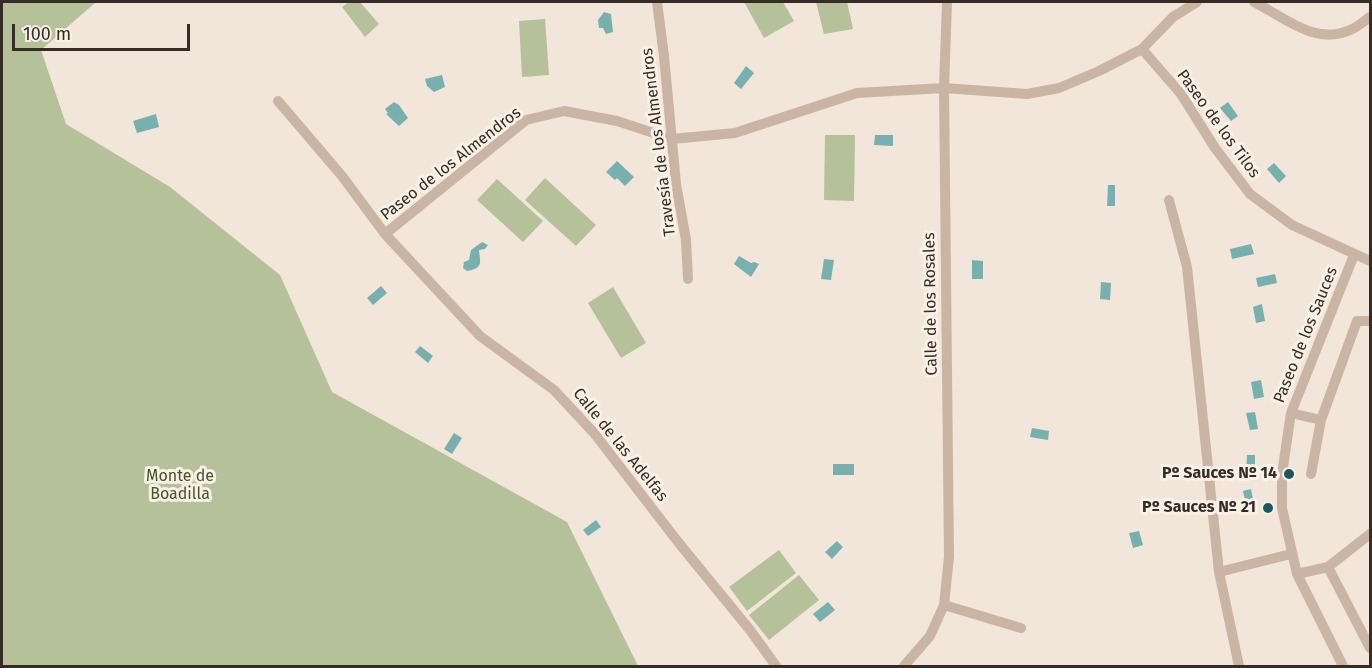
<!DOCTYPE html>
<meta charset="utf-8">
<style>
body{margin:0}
#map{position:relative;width:1372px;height:668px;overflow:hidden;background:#f2e5d9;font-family:"Fira Sans",sans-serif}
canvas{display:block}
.frame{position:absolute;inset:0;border:3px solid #362b27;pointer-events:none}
.scale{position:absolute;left:12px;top:24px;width:178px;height:27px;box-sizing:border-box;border:3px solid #362b27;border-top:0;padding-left:8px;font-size:18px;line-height:21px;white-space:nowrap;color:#362b27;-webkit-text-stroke:4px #f9f0e6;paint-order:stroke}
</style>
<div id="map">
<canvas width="1372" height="668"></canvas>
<div class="frame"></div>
<div class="scale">100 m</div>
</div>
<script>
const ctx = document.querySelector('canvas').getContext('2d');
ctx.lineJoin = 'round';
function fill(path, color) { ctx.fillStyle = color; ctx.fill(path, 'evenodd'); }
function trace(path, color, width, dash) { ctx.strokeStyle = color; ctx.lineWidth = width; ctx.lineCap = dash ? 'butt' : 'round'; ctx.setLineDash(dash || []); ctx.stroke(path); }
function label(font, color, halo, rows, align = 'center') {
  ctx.font = font + ' "Fira Sans",sans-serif'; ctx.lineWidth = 6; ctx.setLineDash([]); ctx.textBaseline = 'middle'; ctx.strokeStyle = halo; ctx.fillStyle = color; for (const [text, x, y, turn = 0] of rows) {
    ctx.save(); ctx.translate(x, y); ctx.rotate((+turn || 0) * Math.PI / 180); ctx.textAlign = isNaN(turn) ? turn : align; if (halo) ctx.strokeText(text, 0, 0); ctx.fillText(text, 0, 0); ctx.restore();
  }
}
fill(new Path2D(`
 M 2,2 L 96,2 L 41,50 L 66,124 L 170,187 L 280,275 L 332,392 L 567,522 L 638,666 L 2,666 Z
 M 349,2 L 360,2 L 379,24 L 365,37 L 342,7 Z
 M 744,2 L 783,2 L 794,21 L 764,38 Z
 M 816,2 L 847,2 L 853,29 L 824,34 Z
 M 545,19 L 549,75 L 522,77 L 519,21 Z
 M 825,135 L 855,135 L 854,201 L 824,200 Z
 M 545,178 L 596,225 L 576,246 L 525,200 Z
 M 497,179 L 543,221 L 523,242 L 477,200 Z
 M 613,287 L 646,343 L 621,358 L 588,303 Z
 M 779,550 L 796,573 L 747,611 L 729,587 Z
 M 799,575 L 819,600 L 769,640 L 749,615 Z`), '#b5c199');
fill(new Path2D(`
 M 604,12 L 611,14 L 613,32 L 606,34 L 603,28 L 599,28 L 598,20 Z
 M 746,66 L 754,73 L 741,89 L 734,83 Z
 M 442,75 L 445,87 L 434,92 L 427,86 L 425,79 Z
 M 394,102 L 399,105 L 408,118 L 399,126 L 386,114 L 388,113 L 385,109 Z
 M 1228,102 L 1238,116 L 1231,121 L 1220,108 Z
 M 156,114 L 159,127 L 137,133 L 133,121 Z
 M 875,135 L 893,135 L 893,146 L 874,145 Z
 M 617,161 L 634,177 L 625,186 L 617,178 L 615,180 L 606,172 Z
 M 1274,163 L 1286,176 L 1279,183 L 1267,169 Z
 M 1108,185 L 1115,185 L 1115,206 L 1107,206 Z
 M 482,242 L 488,245 L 485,249 L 479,250 C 480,262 484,268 467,271 L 463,268 L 464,262 L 469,260 L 471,250 Z
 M 1251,244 L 1254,254 L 1232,259 L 1230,249 Z
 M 739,256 L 751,263 L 754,262 L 759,264 L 751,277 L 734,264 Z
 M 824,259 L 834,260 L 831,280 L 821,279 Z
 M 972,260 L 983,261 L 983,279 L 972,279 Z
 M 1275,274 L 1277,283 L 1258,287 L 1256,278 Z
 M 1101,282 L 1111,283 L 1110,300 L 1100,299 Z
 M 381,286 L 387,293 L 373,305 L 367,298 Z
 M 1262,304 L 1265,321 L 1256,323 L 1253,307 Z
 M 420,346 L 433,356 L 428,363 L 415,352 Z
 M 1261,380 L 1264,397 L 1254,399 L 1251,382 Z
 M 1255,412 L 1258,429 L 1250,430 L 1246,413 Z
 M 1032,428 L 1049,431 L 1048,440 L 1030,437 Z
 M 454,433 L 462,438 L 452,454 L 444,449 Z
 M 1247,455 L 1255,455 L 1255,473 L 1246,473 Z
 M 833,464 L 854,464 L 854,475 L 833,475 Z
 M 1251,489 L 1255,509 L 1247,510 L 1243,491 Z
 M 596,520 L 601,527 L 588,536 L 583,530 Z
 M 1139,531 L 1143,545 L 1133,548 L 1129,533 Z
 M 837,541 L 843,547 L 832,559 L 825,552 Z
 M 828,602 L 835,610 L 820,622 L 813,614 Z`), '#78afaf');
trace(new Path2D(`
 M 657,2 L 664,56 L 676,184 L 686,240 L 688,279
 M 1254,2 C 1284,17 1315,46 1350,30 C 1358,27 1364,21 1370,17
 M 1142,49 L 1181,94 L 1215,148 L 1250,194 L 1292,225 L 1370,261
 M 278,101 L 342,176 L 385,234 L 480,336 L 554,390 L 594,433 L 678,542 L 750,630 L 776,666
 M 1169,200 L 1187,267 L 1219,572 L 1239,666
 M 385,234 L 526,120 L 564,111 L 617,121 L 672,139 L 735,133 L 857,93 L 944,88 L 1027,94 L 1059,88 L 1099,71 L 1142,49 L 1173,17 L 1197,2
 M 1291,413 L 1321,420
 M 1311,474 L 1321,420 L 1357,321 L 1370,321
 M 1370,534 L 1328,567 L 1370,648
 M 1219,572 L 1291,554
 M 1297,574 L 1328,567
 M 944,605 L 1021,628
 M 904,666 L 930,636 L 944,605 L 949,557 L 944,88 L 947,2
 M 1343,666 L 1297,574 L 1282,508 L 1282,474 L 1291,413 L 1354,255`), '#cab5a5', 10);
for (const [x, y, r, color] of [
 [1289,474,6,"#1c5658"],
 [1268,508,6,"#1c5658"]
]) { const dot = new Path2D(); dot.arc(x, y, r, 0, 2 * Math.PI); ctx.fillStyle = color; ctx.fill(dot); trace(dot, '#f9f0e6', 2); }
label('16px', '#362b27', '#f9f0e6', [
 ["Paseo de los Tilos",1218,124,54],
 ["Travesía de los Almendros",659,142,-97],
 ["Paseo de los Almendros",451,164,-38],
 ["Calle de los Rosales",931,304,-91],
 ["Paseo de los Sauces",1306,335,-68],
 ["Calle de las Adelfas",620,445,51]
]);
label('bold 16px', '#362b27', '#f9f0e6', [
 ["Pº Sauces Nº 14",1277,474],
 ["Pº Sauces Nº 21",1256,508]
], 'right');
label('16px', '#46542a', '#f9f0e6', [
 ["Monte de",180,477],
 ["Boadilla",180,495]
]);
</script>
